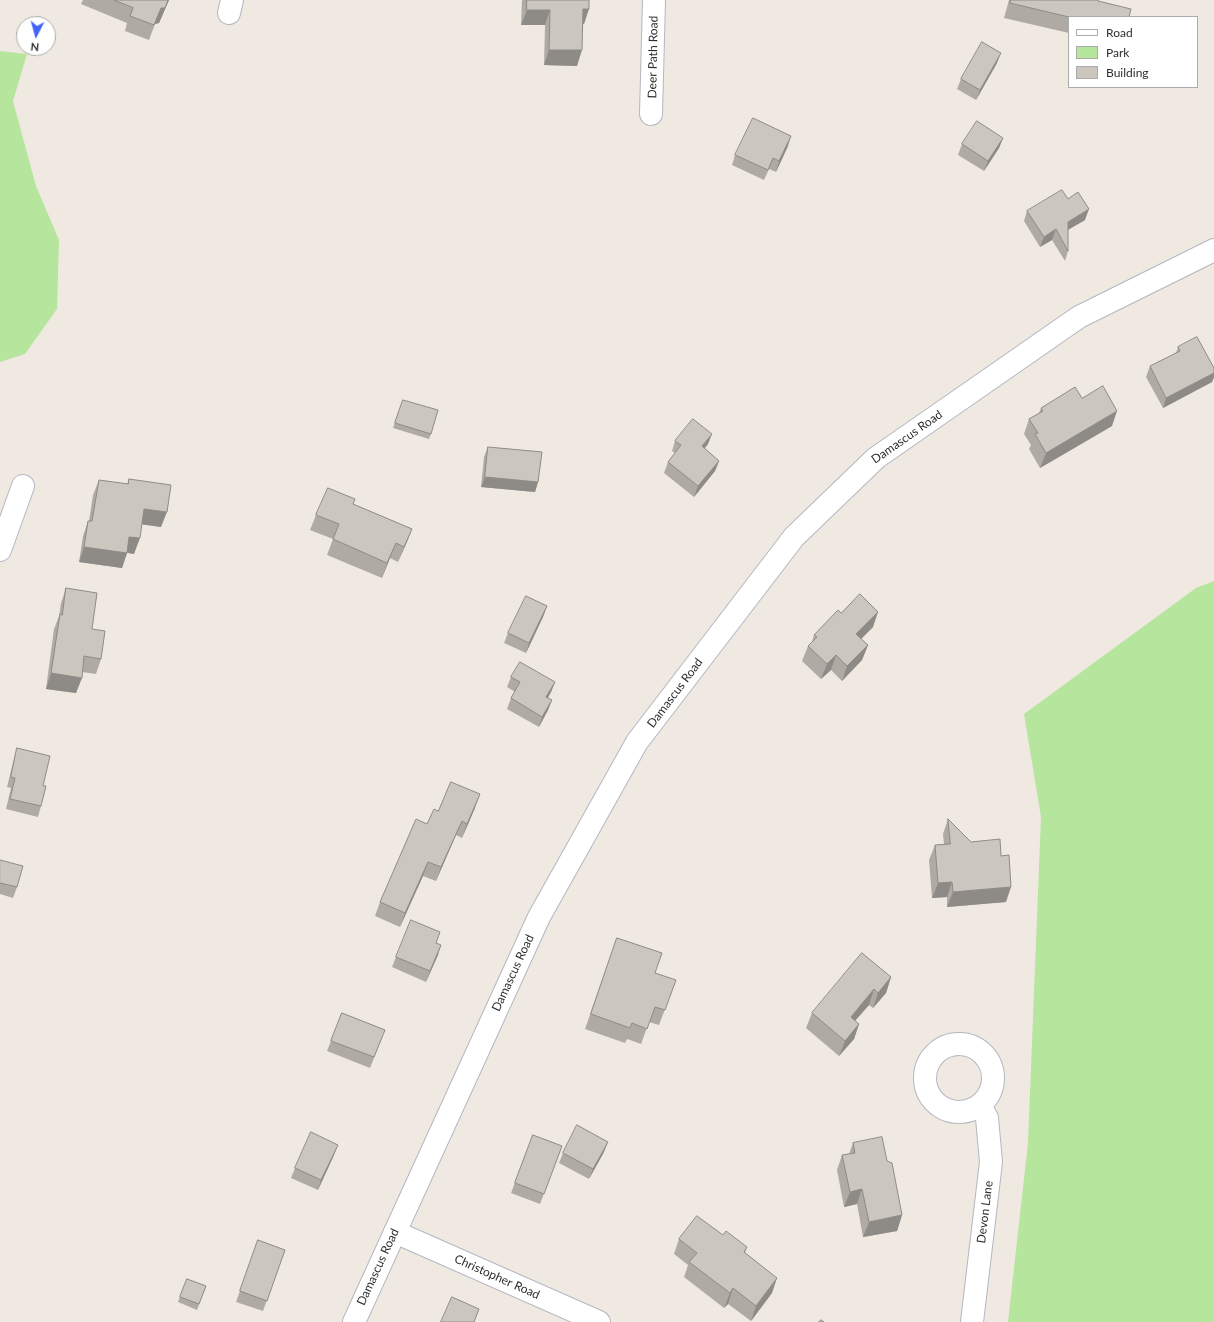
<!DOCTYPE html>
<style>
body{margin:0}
#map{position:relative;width:1214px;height:1322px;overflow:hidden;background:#efe9e1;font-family:Lato,sans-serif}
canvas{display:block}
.legend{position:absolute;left:1068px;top:16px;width:130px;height:72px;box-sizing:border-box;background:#fff;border:1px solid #ababab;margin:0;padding:5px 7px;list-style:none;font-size:12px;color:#2e2e2e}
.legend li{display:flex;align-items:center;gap:8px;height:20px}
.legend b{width:20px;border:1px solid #ababab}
.north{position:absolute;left:16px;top:16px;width:40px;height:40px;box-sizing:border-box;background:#fff;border:1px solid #ababab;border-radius:50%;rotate:186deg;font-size:11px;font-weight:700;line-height:16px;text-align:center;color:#2e2e2e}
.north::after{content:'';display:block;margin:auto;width:14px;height:18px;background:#4264fb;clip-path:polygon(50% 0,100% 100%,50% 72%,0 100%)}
</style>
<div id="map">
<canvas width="1214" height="1322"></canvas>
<ul class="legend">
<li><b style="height:5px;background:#fff"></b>Road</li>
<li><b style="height:11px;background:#b6e59e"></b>Park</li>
<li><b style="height:11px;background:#cbc7bf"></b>Building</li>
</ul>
<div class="north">N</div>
</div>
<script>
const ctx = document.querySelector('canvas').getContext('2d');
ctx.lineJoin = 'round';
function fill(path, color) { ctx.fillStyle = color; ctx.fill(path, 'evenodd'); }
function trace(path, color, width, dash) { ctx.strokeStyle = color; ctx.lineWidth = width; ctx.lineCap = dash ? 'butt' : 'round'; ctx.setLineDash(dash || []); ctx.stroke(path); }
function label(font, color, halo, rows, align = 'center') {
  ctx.font = font + ' Lato,sans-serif'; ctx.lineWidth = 3; ctx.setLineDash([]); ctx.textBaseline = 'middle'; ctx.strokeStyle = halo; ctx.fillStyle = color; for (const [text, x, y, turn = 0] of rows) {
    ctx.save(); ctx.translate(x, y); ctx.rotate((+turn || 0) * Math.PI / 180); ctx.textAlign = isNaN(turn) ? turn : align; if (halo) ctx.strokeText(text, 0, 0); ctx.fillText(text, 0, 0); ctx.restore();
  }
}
fill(new Path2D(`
 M 0,51 L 27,54 L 13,101 L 36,186 L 59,240 L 57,309 L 25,354 L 0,362 Z
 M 1214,581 L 1214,1322 L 1008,1322 L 1028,1143 L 1041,817 L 1024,714 L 1196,588 Z`), '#b6e59e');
const street = new Path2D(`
 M 229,13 L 232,0
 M 651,114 L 654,0
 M 0,550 L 23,486
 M925 1078a34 34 0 1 1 68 0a34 34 0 1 1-68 0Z
 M 395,1232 L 599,1322
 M 972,1322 L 991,1162 L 987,1118 L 980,1105`);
const secondary = new Path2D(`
 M 354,1322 L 539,917 L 637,742 L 794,537 L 876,458 L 1079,317 L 1214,250`);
trace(street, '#b4b7c1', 24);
trace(secondary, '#b4b7c1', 24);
trace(street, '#fff', 22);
trace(secondary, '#fff', 22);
fill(new Path2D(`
 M 83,0 L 169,0 L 159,23 L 155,24 L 149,40 L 125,31 L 127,23 L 81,4 Z
 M 522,0 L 589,0 L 584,24 L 583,24 L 577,66 L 544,65 L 545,25 L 521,25 Z
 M 1009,0 L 1098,0 L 1069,17 L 1069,33 L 1004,18 Z
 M 997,63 L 976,100 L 957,89 L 961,79 Z
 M 1003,138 L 999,148 L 984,171 L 958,155 L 962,144 Z
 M 788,146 L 776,172 L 769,169 L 764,180 L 732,165 L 735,155 Z
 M 1068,199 L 1085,220 L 1068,230 L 1068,251 L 1065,261 L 1052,240 L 1040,247 L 1024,221 L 1027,211 Z
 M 1178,347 L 1214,368 L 1214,377 L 1212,382 L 1163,408 L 1146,377 L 1150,366 L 1176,353 Z
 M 1082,398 L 1112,426 L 1040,468 L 1029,449 L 1031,445 L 1024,434 L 1029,419 L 1039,413 L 1041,408 Z
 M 403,400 L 431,434 L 429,439 L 393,428 Z
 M 675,441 L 708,444 L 704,449 L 719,461 L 715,471 L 694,497 L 664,473 L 668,462 L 675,453 L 672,451 Z
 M 488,447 L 538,482 L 535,492 L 481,487 L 484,457 Z
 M 129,479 L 161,527 L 142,524 L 134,554 L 127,553 L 122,568 L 79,562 L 83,536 L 88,521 L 89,521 L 93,495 L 99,480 L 127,484 Z
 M 353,504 L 412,529 L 406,544 L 398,562 L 390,558 L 382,578 L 327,555 L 333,539 L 310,530 L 316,515 Z
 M 66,588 L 101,659 L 96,674 L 82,672 L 76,693 L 46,689 L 54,629 L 59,616 L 61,603 Z
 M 547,606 L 543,617 L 526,653 L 504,643 L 508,633 Z
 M 841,613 L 873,627 L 861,639 L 868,645 L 862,660 L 842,681 L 831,670 L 821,679 L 802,661 L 808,646 L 812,642 L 814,635 Z
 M 511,677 L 555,682 L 551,692 L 548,698 L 552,700 L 548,710 L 539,727 L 507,709 L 511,698 L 515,692 L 507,687 Z
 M 17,748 L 43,786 L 41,806 L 38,817 L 6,809 L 11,788 L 7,787 L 14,759 Z
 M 475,808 L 462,838 L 456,835 L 436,881 L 423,876 L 400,927 L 375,916 L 380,902 L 427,824 L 438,811 Z
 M 948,819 L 1006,902 L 947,907 L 947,897 L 932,898 L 929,860 L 935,845 L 944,844 L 943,834 Z
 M 0,860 L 17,887 L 13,898 L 0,894 Z
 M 617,938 L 655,973 L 676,980 L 659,1025 L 649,1022 L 641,1044 L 627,1039 L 625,1043 L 585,1029 Z
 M 436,943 L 438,955 L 426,982 L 392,967 L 396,957 Z
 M 891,977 L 886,993 L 873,1008 L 869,1005 L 855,1021 L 859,1024 L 854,1039 L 839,1056 L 806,1028 L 812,1013 Z
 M 342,1013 L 385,1030 L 370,1068 L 327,1051 Z
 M 533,1135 L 562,1146 L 540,1204 L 511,1193 Z
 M 853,1143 L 887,1161 L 902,1215 L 897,1231 L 863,1237 L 857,1204 L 844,1207 L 837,1170 L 842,1155 L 849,1154 Z
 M 604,1152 L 589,1179 L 559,1163 L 563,1153 Z
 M 334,1155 L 318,1190 L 291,1178 L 295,1168 Z
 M 723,1235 L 747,1247 L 745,1253 L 772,1293 L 751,1321 L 728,1304 L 724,1308 L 684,1277 L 688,1265 L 674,1254 L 679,1239 Z
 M 258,1240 L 285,1250 L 263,1311 L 236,1302 Z
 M 187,1279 L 206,1286 L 197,1310 L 178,1302 Z`), '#afaba4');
fill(new Path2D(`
 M 168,0 L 169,0 L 159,23 L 155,24 L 149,40 L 161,8 Z
 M 583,9 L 589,9 L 584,24 L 578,24 Z
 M 527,10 L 550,10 L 545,25 L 521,25 Z
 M 549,50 L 582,50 L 577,66 L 544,65 Z
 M 1001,53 L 997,63 L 976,100 L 980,90 Z
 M 791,136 L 788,146 L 776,172 L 779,161 Z
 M 1003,138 L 999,148 L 984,171 L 988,161 Z
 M 1089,209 L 1085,220 L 1064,232 L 1068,222 Z
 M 1056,229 L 1052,240 L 1040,247 L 1044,237 Z
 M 1214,373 L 1214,377 L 1212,382 L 1163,408 L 1166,398 Z
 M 1117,411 L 1112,426 L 1040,468 L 1046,453 Z
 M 712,434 L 708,444 L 698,457 L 702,446 Z
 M 719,461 L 715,471 L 694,497 L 698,486 Z
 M 485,477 L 538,482 L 535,492 L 481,487 Z
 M 144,509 L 167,512 L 161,527 L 139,524 Z
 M 412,529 L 406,544 L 398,562 L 404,547 Z
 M 129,537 L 140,538 L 134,554 L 124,552 Z
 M 396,543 L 382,578 L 387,563 Z
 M 84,547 L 127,553 L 122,568 L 79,562 Z
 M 547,606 L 543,617 L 526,653 L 529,643 Z
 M 878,612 L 873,627 L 851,649 L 856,634 Z
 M 868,645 L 862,660 L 842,681 L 847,666 Z
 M 836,655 L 831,670 L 821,679 L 827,664 Z
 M 51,673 L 82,678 L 76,693 L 46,689 Z
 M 555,682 L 551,692 L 542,707 L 546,697 Z
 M 552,700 L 548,710 L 539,727 L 542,717 Z
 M 480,794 L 475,808 L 462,838 L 467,824 Z
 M 462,821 L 456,835 L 436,881 L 441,867 Z
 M 428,862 L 423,876 L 400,927 L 405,913 Z
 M 952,882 L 947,897 L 932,898 L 938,883 Z
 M 1011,887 L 1006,902 L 947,907 L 953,892 Z
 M 441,945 L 438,955 L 426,982 L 430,971 Z
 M 891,977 L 886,993 L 873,1008 L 878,993 Z
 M 874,989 L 869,1005 L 845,1032 L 851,1017 Z
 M 859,1024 L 854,1039 L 839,1056 L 845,1041 Z
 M 608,1142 L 604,1152 L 589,1179 L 593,1169 Z
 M 338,1145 L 334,1155 L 318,1190 L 321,1180 Z
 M 862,1189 L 857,1204 L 844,1207 L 850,1192 Z
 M 902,1215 L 897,1231 L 863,1237 L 869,1222 Z
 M 777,1278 L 772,1293 L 751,1321 L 756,1306 Z
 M 733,1288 L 728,1304 L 724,1308 L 730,1293 Z`), '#8e8b86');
const building = new Path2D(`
 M 114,0 L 168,0 L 165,8 L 161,8 L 154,25 L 130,16 L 133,8 Z
 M 527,0 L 589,0 L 589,9 L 583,9 L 582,50 L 549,50 L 550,10 L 527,10 Z
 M 1011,0 L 1098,0 L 1098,1 L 1131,9 L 1129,17 L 1069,17 L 1010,3 Z
 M 982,42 L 1001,53 L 980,90 L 961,79 Z
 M 753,118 L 791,136 L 779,161 L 773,158 L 768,170 L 735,155 Z
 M 977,121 L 1003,138 L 988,161 L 962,144 Z
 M 1062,190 L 1068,199 L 1078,192 L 1089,209 L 1068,222 L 1068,251 L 1056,229 L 1044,237 L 1027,211 Z
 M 1197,337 L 1214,368 L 1214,373 L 1166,398 L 1150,366 L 1180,351 L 1178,347 Z
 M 1103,386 L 1117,411 L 1046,453 L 1035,434 L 1038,433 L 1029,419 L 1043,411 L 1041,408 L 1075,387 L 1082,398 Z
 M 403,400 L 438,410 L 431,434 L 395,423 Z
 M 693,419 L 712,434 L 702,446 L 719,461 L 698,486 L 668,462 L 681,445 L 675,441 Z
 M 488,447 L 542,452 L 538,482 L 485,477 Z
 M 129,479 L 171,485 L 167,512 L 144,509 L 140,538 L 129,537 L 127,553 L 84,547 L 88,521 L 92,521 L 99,480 L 128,484 Z
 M 328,488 L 355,499 L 353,504 L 412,529 L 404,547 L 396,543 L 387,563 L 333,539 L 339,524 L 316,515 Z
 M 66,588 L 97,593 L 92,629 L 105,631 L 101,659 L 84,656 L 82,678 L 51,673 L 60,614 L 62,615 Z
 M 860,594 L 878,612 L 856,634 L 868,645 L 847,666 L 836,655 L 827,664 L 808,646 L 817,637 L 814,635 L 838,610 L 841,613 Z
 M 526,596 L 547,606 L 529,643 L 508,633 Z
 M 520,662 L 555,682 L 546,697 L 552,700 L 542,717 L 511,698 L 520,682 L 511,677 Z
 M 17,748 L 50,756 L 43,786 L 46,786 L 41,806 L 10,799 L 15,778 L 11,777 Z
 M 451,782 L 480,794 L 467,824 L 462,821 L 441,867 L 428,862 L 405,913 L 380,902 L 416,819 L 427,824 L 434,809 L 438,811 Z
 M 948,819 L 971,842 L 1000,839 L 1001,856 L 1009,855 L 1011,887 L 953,892 L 952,882 L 938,883 L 935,845 L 950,844 Z
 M 0,860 L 23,866 L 17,887 L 0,883 Z
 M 411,920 L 440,932 L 436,943 L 441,945 L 430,971 L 396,957 Z
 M 617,938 L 662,953 L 655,973 L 676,980 L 665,1010 L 655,1007 L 647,1029 L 632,1023 L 630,1028 L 591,1014 Z
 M 862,953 L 891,977 L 878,993 L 874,989 L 851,1017 L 859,1024 L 845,1041 L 812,1013 Z
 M 342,1013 L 385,1030 L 374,1057 L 331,1041 Z
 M 577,1125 L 608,1142 L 593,1169 L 563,1153 Z
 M 311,1132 L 338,1145 L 321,1180 L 295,1168 Z
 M 533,1135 L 562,1146 L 544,1194 L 515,1183 Z
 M 882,1137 L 887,1161 L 892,1163 L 902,1215 L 869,1222 L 862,1189 L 850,1192 L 842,1155 L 855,1153 L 853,1143 Z
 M 697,1216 L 723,1235 L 726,1231 L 747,1247 L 744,1252 L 777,1278 L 756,1306 L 733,1288 L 730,1293 L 689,1262 L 697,1253 L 679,1239 Z
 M 258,1240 L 285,1250 L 267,1301 L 240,1291 Z
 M 187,1279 L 206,1286 L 199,1304 L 180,1297 Z
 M 452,1297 L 479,1309 L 474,1322 L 441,1322 Z
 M 821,1320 L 824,1322 L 819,1322 Z`);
fill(building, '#cbc7bf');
trace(building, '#8e8b86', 1);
label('12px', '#2e2e2e', '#fff', [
 ["Deer Path Road",653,57,-89],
 ["Damascus Road",907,437,-35],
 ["Damascus Road",675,693,-53],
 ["Damascus Road",513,973,-65],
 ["Devon Lane",985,1212,-83],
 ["Damascus Road",378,1267,-65],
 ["Christopher Road",497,1277,24]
]);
</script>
